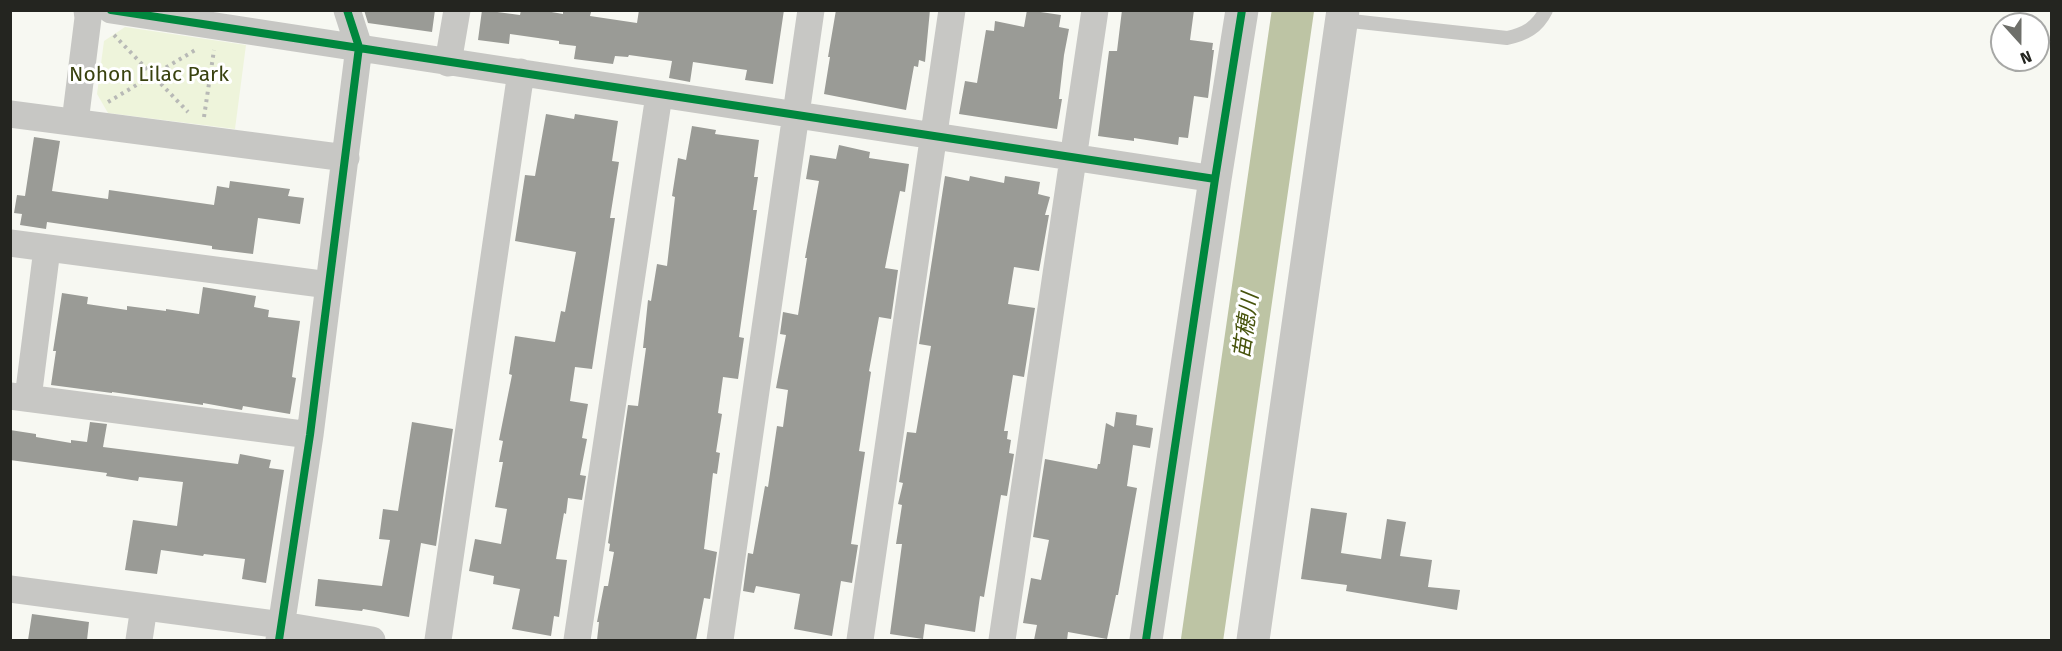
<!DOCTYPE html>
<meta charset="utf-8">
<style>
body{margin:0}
#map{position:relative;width:2062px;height:651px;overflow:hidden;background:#f7f8f2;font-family:"Fira Sans",sans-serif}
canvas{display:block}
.frame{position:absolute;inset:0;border:12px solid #242520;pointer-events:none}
.north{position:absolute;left:1990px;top:12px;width:60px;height:60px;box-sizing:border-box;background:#fff;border:2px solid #a7a8a6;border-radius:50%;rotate:159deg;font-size:16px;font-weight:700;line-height:24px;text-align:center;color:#242520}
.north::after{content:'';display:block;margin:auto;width:21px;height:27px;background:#6e6f6a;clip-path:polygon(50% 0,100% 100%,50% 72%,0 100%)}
</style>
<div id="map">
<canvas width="2062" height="651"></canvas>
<div class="frame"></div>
<div class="north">N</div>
</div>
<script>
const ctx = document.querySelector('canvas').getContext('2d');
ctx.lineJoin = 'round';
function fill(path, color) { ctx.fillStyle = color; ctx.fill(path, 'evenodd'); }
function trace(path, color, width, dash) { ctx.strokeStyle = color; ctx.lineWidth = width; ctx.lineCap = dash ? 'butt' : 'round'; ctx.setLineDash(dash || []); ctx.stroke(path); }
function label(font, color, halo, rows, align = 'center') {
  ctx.font = font + ' "Fira Sans","Noto Sans JP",sans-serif'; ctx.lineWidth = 6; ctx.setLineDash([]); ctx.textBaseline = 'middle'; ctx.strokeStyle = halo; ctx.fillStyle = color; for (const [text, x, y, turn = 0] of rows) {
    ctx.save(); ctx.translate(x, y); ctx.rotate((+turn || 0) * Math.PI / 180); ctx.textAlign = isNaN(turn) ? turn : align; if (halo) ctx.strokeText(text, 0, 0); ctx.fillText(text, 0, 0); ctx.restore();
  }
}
fill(new Path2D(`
 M 125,27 L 246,45 L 235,129 L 108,113 L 97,94 L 104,41 Z`), '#eef4db');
trace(new Path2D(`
 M 1202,640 L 1293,10`), '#bdc4a4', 42);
fill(new Path2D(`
 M 364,10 L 435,10 L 432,32 L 368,23 Z
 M 482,10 L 520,15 L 521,10 L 540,10 L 563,14 L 563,10 L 578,10 L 591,12 L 590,16 L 637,23 L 639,10 L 784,10 L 773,84 L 745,80 L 747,70 L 693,62 L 690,82 L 669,78 L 672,61 L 629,55 L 628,57 L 615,56 L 613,64 L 574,59 L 576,46 L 559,44 L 559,41 L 510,34 L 509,44 L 478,40 Z
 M 836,10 L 930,10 L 925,62 L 919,60 L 918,67 L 914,66 L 906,110 L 824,94 L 830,57 L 828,57 Z
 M 1027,10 L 1061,15 L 1059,27 L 1069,29 L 1064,55 L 1059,99 L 1062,99 L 1057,129 L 959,114 L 965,81 L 977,83 L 986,30 L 994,31 L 995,21 L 1024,27 Z
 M 1122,10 L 1194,10 L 1190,40 L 1213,43 L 1212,50 L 1214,50 L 1208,98 L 1194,96 L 1188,138 L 1179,137 L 1178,145 L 1134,138 L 1134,141 L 1098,136 L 1109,51 L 1117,51 Z
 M 546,114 L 574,119 L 575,114 L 618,121 L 612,161 L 619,162 L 610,218 L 615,218 L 592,369 L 575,367 L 570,401 L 588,404 L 582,438 L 587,439 L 580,475 L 586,476 L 582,500 L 568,498 L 566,514 L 564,513 L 556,559 L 567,560 L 559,617 L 554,616 L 551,636 L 512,629 L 520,589 L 493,584 L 494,576 L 469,571 L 475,539 L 501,544 L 507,509 L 495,507 L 503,462 L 499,462 L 503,441 L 499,440 L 512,375 L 509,374 L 515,336 L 555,342 L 561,311 L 565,312 L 576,252 L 515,241 L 525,175 L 535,176 Z
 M 692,126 L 716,130 L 715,134 L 759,140 L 754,177 L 758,177 L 753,210 L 757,210 L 739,337 L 744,338 L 738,379 L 723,377 L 718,413 L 722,414 L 716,452 L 720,453 L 717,474 L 713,473 L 704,549 L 717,552 L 710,599 L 704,598 L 696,640 L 597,640 L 599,622 L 597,622 L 604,586 L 608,586 L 614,552 L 609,551 L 610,544 L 608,543 L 628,405 L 638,406 L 646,348 L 643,348 L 648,300 L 651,301 L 657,264 L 667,266 L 675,197 L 672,196 L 678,158 L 686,160 Z
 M 34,137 L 60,141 L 52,191 L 108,199 L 109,190 L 214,205 L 217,186 L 229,188 L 230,181 L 290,189 L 288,196 L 304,198 L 300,224 L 258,218 L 253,254 L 212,249 L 212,246 L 47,222 L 46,229 L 20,225 L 22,214 L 14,213 L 17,195 L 25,196 Z
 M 839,145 L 870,152 L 869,158 L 909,164 L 905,192 L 900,191 L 885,268 L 898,270 L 891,319 L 879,317 L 869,371 L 871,372 L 859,451 L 865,452 L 851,544 L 858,545 L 852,583 L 841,581 L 832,636 L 794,629 L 800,594 L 756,586 L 754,593 L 743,591 L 748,553 L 753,554 L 765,486 L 768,487 L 777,426 L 783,427 L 788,390 L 776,388 L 786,335 L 780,334 L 783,312 L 798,315 L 807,258 L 805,258 L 819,181 L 806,179 L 810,155 L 836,159 Z
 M 945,176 L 969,181 L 970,176 L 1004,183 L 1005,176 L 1040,182 L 1038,194 L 1050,197 L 1045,215 L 1049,215 L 1039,271 L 1014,267 L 1008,304 L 1035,308 L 1024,377 L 1013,375 L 1004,431 L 1008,431 L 1007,439 L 1011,440 L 1009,453 L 1014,454 L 1007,496 L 1001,495 L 984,597 L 980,596 L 975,632 L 925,624 L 923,639 L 890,634 L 902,544 L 896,544 L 902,505 L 898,504 L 903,483 L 899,482 L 907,432 L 916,433 L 931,346 L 919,344 Z
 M 203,287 L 256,296 L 254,307 L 269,310 L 268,317 L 300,321 L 292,377 L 296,378 L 290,414 L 243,406 L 242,410 L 203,403 L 203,405 L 112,392 L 112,393 L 51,385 L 56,351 L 53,351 L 62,293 L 88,297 L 87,304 L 127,310 L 127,306 L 166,311 L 166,309 L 199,314 Z
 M 1116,412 L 1137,415 L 1136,425 L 1153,428 L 1150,448 L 1133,445 L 1127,486 L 1137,488 L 1118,595 L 1116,595 L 1107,639 L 1068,632 L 1067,640 L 1034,640 L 1037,625 L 1023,623 L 1031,578 L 1041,580 L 1049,540 L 1033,537 L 1045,459 L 1097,469 L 1098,464 L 1100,464 L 1106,423 L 1114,427 Z
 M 90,422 L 107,424 L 103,447 L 238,464 L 240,454 L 271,460 L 269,468 L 284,470 L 266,583 L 242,579 L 245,559 L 204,554 L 203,556 L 161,550 L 157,574 L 125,570 L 133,520 L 177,526 L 183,482 L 139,477 L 138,481 L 106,476 L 107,473 L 10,460 L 10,430 L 36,434 L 36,437 L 71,443 L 71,440 L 87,442 Z
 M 412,422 L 453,429 L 436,546 L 421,543 L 409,617 L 363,609 L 362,611 L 315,606 L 318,579 L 382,586 L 390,540 L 379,539 L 383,509 L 398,511 Z
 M 1311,508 L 1347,513 L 1341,553 L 1381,559 L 1387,519 L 1406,522 L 1400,556 L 1432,560 L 1428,587 L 1460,590 L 1457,610 L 1346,591 L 1347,585 L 1301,579 Z
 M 32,614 L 89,622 L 87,640 L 28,640 Z`), '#9a9b96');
trace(new Path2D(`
 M 114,35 L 188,112
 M 108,102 L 197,49
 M 204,117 L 214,50`), '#b8b9b6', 4, [3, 4.5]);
trace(new Path2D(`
 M 1342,20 L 1507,38 C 1525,34 1537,28 1546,10`), '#c7c7c4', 14);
trace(new Path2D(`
 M 111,10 L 1215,179
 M 448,63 L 457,10
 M 10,114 L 346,158
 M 75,122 L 88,18 L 87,10
 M 10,243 L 329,285
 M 10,396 L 310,435
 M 28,398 L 47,249
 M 10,589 L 282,625 L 372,640
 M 139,640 L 144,607
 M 279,640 L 310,435 L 359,47 L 347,10
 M 438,640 L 521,72
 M 577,640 L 659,95
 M 720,640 L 811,10
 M 860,640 L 952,10
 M 1002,640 L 1095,10`), '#c7c7c4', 27);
trace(new Path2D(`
 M 1146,640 L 1215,179 L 1242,10
 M 1253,640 L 1343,10`), '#c7c7c4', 33);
trace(new Path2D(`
 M 111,10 L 1215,179
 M 279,640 L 310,435 L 359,47 L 347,10
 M 1146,640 L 1215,179 L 1242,10`), '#00873e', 8);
label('21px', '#39420f', '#fff', [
 ["Nohon Lilac Park",149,75]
]);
label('italic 22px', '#48540d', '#fff', [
 ["苗穂川",1247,326,-82]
]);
</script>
